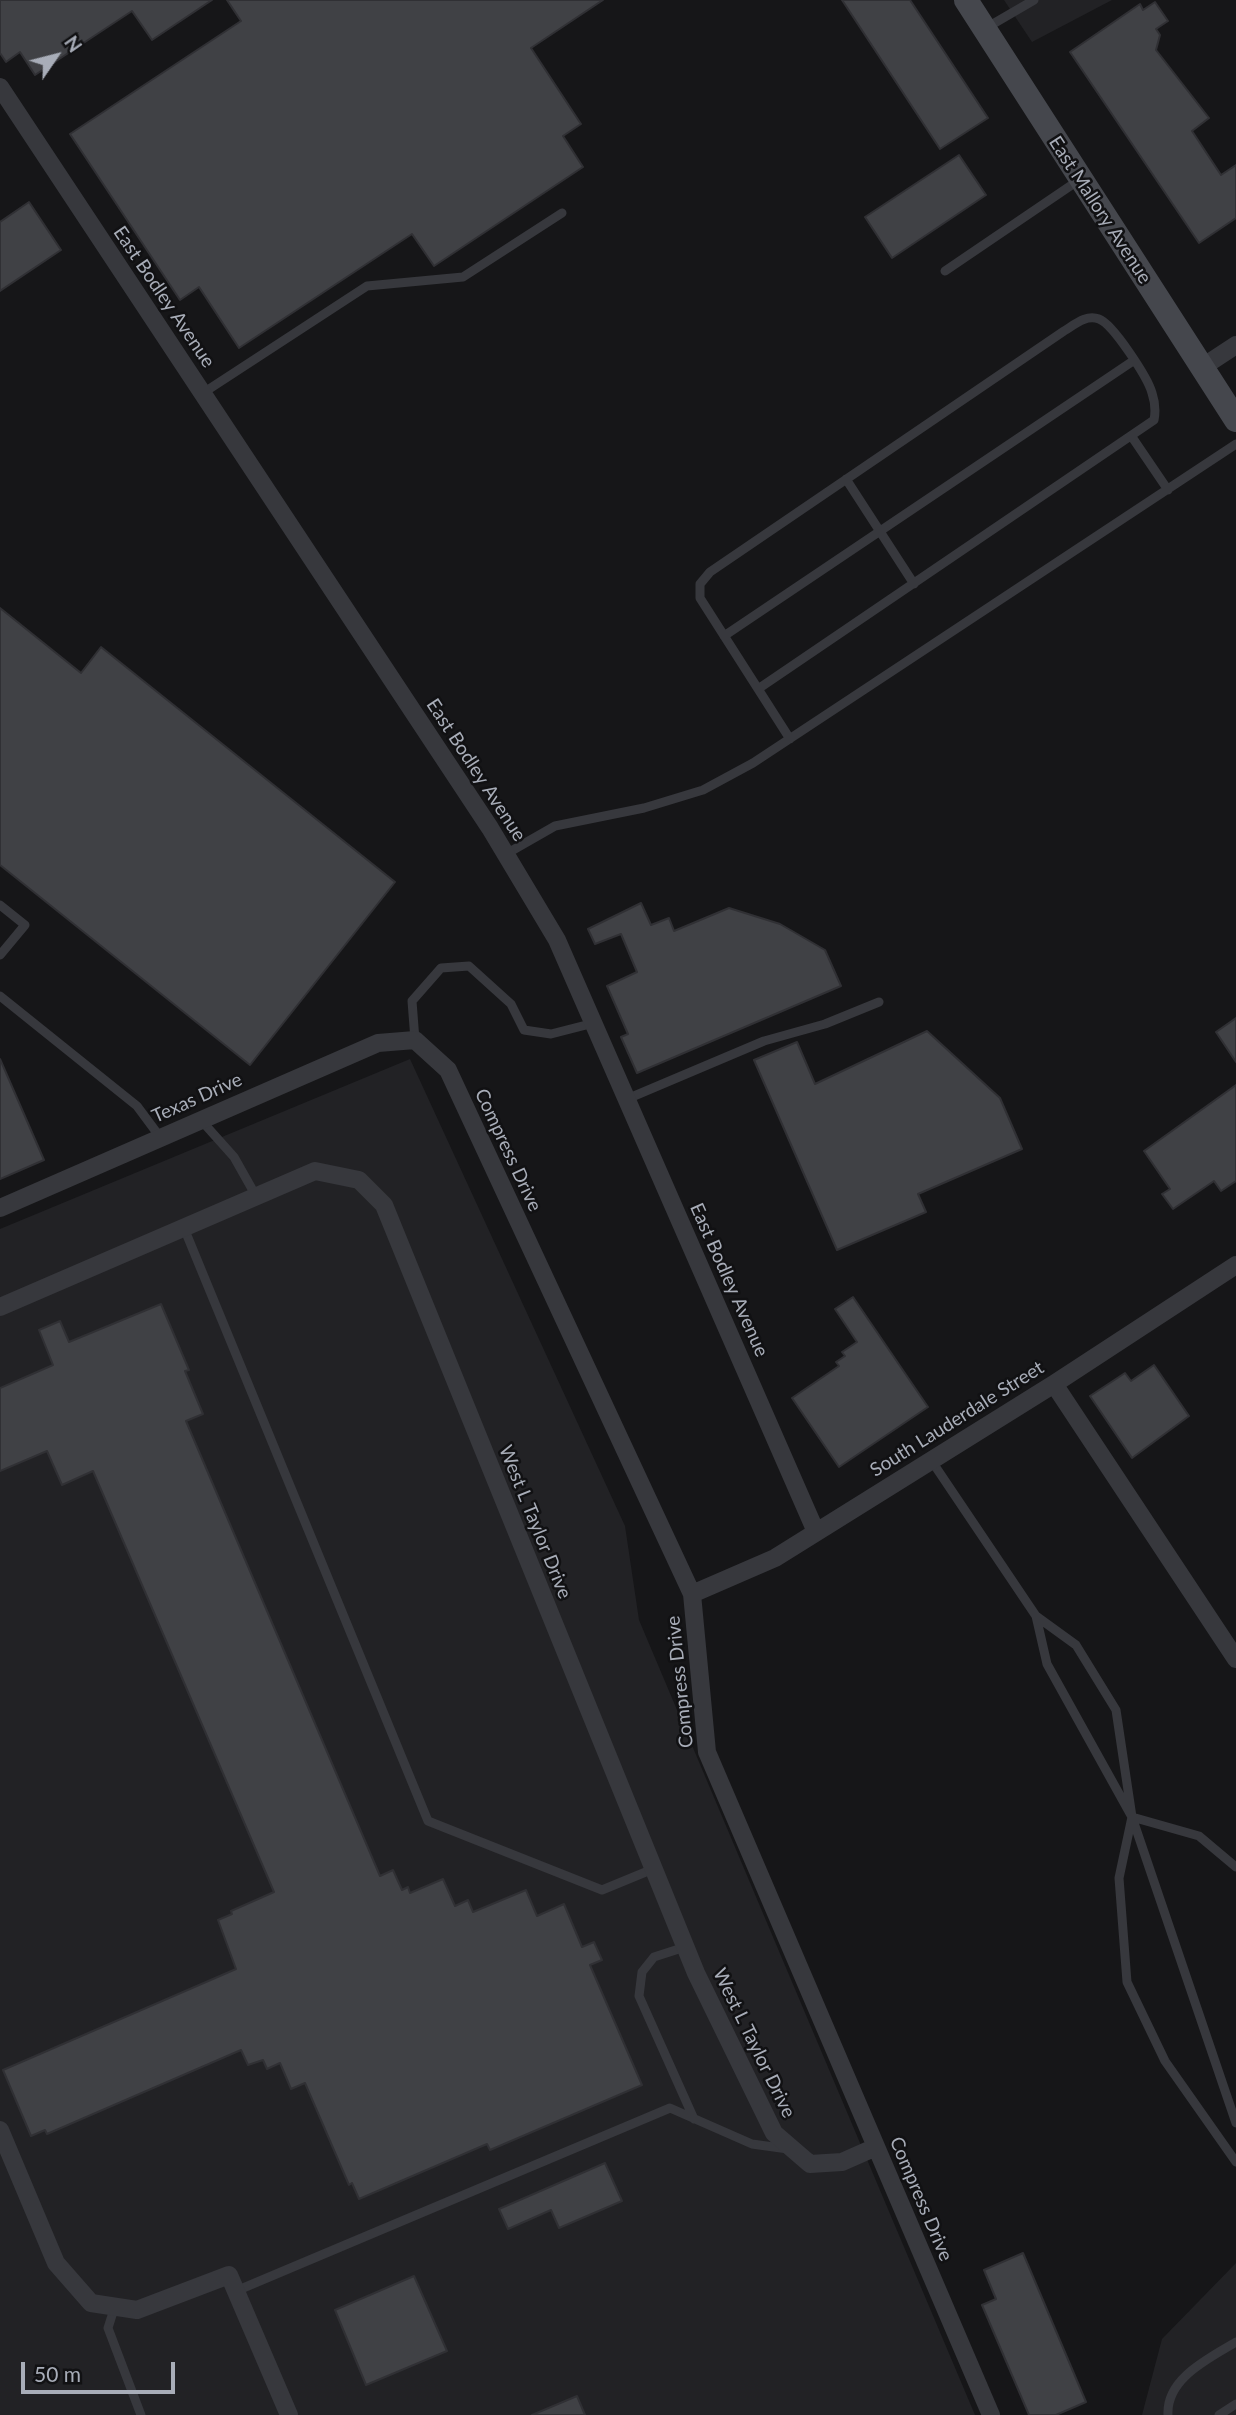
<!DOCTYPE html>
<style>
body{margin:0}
#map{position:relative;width:1236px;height:2415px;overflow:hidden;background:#161618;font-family:Lato,sans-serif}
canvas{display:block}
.north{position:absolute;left:21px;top:21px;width:70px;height:70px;-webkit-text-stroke:5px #111113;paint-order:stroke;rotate:55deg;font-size:19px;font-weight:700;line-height:28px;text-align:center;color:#a8adb8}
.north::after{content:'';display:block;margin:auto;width:24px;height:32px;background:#a8adb8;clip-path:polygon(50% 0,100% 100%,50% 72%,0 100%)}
.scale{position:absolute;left:21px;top:2362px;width:154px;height:32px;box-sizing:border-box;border:4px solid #a8adb8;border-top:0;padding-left:9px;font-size:21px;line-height:24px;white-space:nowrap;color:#a8adb8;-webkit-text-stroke:5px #111113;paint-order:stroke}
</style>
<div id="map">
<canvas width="1236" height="2415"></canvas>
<div class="north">N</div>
<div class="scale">50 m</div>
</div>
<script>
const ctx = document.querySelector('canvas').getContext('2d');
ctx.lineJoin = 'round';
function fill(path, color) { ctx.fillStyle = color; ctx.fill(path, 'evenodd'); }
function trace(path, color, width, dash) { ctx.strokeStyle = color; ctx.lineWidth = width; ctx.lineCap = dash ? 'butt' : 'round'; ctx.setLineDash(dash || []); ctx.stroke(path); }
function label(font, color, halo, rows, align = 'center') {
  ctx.font = font + ' Lato,sans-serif'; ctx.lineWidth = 5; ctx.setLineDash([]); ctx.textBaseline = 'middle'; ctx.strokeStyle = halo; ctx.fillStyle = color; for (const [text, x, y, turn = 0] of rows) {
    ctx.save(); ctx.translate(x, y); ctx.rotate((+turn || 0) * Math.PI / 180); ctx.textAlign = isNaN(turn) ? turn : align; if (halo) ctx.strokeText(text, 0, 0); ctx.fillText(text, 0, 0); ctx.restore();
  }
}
fill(new Path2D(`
 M 1004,0 L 1112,0 L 1032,42 Z
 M 410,1059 L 625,1526 L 639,1620 L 975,2415 L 0,2415 L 0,1229 Z
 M 1236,2263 L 1236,2415 L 1142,2415 L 1162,2339 Z`), '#222225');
const building = new Path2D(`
 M 0,0 L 212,0 L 152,40 L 132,11 L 35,75 L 20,52 L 6,62 L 0,53 Z
 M 227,0 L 603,0 L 531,48 L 581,124 L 563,136 L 583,167 L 434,266 L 412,234 L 239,348 L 199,287 L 180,300 L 70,134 L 241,21 Z
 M 842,0 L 910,0 L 988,118 L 940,149 Z
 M 1155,2 L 1168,21 L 1156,29 L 1160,35 L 1156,50 L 1209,118 L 1192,131 L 1221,175 L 1236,165 L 1236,218 L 1199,243 L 1070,52 L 1140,4 L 1143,10 Z
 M 959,155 L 986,195 L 892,258 L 865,217 Z
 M 29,202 L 61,250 L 0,291 L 0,222 Z
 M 0,608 L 81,673 L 101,647 L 395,882 L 250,1065 L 0,865 Z
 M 641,903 L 651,925 L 669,918 L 674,931 L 729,908 L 780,924 L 825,950 L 841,986 L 637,1073 L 621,1037 L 628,1034 L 607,986 L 637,972 L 621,934 L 595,944 L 588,929 Z
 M 1236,1018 L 1236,1062 L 1216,1032 Z
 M 927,1031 L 1000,1098 L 1022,1149 L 918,1194 L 926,1212 L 837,1250 L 754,1060 L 797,1042 L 815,1084 Z
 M 0,1059 L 44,1160 L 0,1179 Z
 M 1236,1085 L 1236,1181 L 1221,1191 L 1214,1181 L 1173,1209 L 1162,1194 L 1170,1189 L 1144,1151 Z
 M 853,1297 L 928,1407 L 839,1467 L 792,1398 L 839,1366 L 836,1362 L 845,1356 L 842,1352 L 857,1342 L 835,1309 Z
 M 161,1304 L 189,1370 L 185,1371 L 203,1414 L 186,1421 L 380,1876 L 393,1870 L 402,1890 L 408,1887 L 410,1893 L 443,1879 L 455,1906 L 468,1900 L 473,1912 L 526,1890 L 537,1916 L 564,1904 L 582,1947 L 594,1942 L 602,1960 L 590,1965 L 642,2085 L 490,2150 L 487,2144 L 359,2199 L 352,2183 L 349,2185 L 305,2083 L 291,2089 L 280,2063 L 267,2069 L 263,2060 L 248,2065 L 241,2050 L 47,2134 L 45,2130 L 31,2136 L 3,2070 L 236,1969 L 218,1920 L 232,1914 L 231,1911 L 274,1892 L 93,1471 L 62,1485 L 47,1451 L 0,1471 L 0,1388 L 53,1365 L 39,1330 L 60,1321 L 69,1342 Z
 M 1154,1365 L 1189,1416 L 1132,1458 L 1090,1396 L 1125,1373 L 1131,1381 Z
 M 605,2163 L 622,2201 L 559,2228 L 551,2210 L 508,2229 L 499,2209 Z
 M 1023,2253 L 1086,2402 L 1056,2415 L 1029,2415 L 982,2305 L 996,2299 L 984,2270 Z
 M 414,2276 L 447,2351 L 366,2385 L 335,2310 Z
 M 577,2396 L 585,2415 L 532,2415 Z`);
fill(building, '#404145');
trace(building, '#303034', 2);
trace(new Path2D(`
 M 986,28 L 1034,0
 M 945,271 L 1079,180
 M 203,393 L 367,286 L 463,277 L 562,213
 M 1132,437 L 1168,490
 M 846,479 L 914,584
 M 724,636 L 1133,361
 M 758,689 L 1154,420 C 1156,410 1155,402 1152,393 C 1148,378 1113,324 1099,319 C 1086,314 1074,325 1064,331 L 710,572 L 700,584 L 700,598 L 790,739
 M 506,854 L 555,826 L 644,808 L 703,790 L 753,763 L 1236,444
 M 0,905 L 25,925 L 0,955
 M 0,996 L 137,1106 L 160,1137
 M 415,1040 L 412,1001 L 441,968 L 469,966 L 511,1004 L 524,1030 L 551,1034 L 594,1023
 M 627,1099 L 764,1041 L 825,1024 L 879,1002
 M 200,1119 L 234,1157 L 256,1196
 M 184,1228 L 428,1821 L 602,1890 L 653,1869
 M 931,1460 L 1036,1616 L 1076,1645 L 1116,1710 L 1132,1817 L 1119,1878 L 1127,1982 L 1165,2061 L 1236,2162
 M 1036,1616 L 1047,1664 L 1132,1817 L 1236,2123
 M 1132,1817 L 1199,1836 L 1236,1867
 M 685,1947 L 654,1957 L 642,1972 L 639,1996 L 694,2119
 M 236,2291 L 670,2108 L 752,2144 L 788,2149
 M 115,2306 L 108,2328 L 141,2415
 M 1168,2415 C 1166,2378 1210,2358 1236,2342
 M 1219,2415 L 1236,2404`), '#37383d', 9);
trace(new Path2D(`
 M 0,87 L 490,828 L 557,940 L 816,1532
 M 1201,368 L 1236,345
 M 0,1208 L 378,1043 L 415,1040 L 448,1070 L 692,1594 L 707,1752 L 991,2415
 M 0,1307 L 315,1171 L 359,1180 L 384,1205 L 696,1973 L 774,2133 L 810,2164 L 842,2162 L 876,2147
 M 1054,1384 L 1236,1659
 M 692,1594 L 775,1558 L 1054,1384 L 1236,1265
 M 0,2130 L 56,2263 L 91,2303 L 137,2310 L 229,2275 L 289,2415`), '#37383d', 18);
trace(new Path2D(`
 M 966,0 L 1236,420`), '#45474d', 24);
label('19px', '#a8adb8', '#111113', [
 ["East Mallory Avenue",1100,210,57],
 ["East Bodley Avenue",164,297,56],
 ["East Bodley Avenue",476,770,57],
 ["Texas Drive",197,1098,-24],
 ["Compress Drive",508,1150,65],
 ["East Bodley Avenue",729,1280,66],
 ["South Lauderdale Street",957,1419,-32],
 ["West L Taylor Drive",535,1522,68],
 ["Compress Drive",680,1682,-96],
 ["West L Taylor Drive",754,2043,64],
 ["Compress Drive",921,2199,67]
]);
</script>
